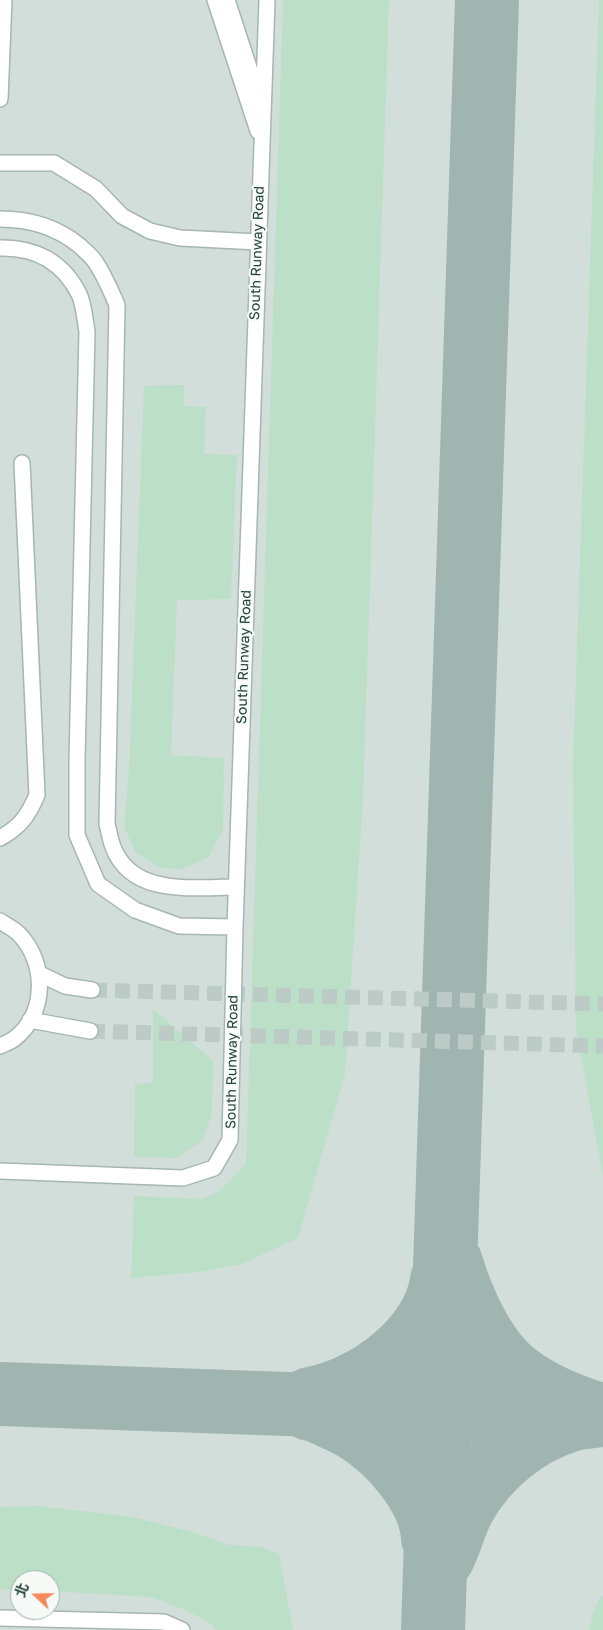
<!DOCTYPE html>
<meta charset="utf-8">
<style>
body{margin:0}
#map{position:relative;width:603px;height:1630px;overflow:hidden;background:#e4eeea;font-family:"Golos Text","Noto Sans TC",sans-serif}
canvas{display:block}
.north{position:absolute;left:10px;top:1570px;width:50px;height:50px;box-sizing:border-box;background:#f5faf7;border:1px solid #a1b0ab;border-radius:50%;rotate:291deg;font-size:14px;font-weight:700;line-height:20px;text-align:center;color:#23403a}
.north::after{content:'';display:block;margin:auto;width:18px;height:22px;background:#f48a5b;clip-path:polygon(50% 0,100% 100%,50% 72%,0 100%)}
</style>
<div id="map">
<canvas width="603" height="1630"></canvas>
<div class="north">北</div>
</div>
<script>
const ctx = document.querySelector('canvas').getContext('2d');
ctx.lineJoin = 'round';
function fill(path, color) { ctx.fillStyle = color; ctx.fill(path, 'evenodd'); }
function trace(path, color, width, dash) { ctx.strokeStyle = color; ctx.lineWidth = width; ctx.lineCap = dash ? 'butt' : 'round'; ctx.setLineDash(dash || []); ctx.stroke(path); }
function label(font, color, halo, rows, align = 'center') {
  ctx.font = font + ' "Golos Text",sans-serif'; ctx.lineWidth = 4.5; ctx.setLineDash([]); ctx.textBaseline = 'middle'; ctx.strokeStyle = halo; ctx.fillStyle = color; for (const [text, x, y, turn = 0] of rows) {
    ctx.save(); ctx.translate(x, y); ctx.rotate((+turn || 0) * Math.PI / 180); ctx.textAlign = isNaN(turn) ? turn : align; if (halo) ctx.strokeText(text, 0, 0); ctx.fillText(text, 0, 0); ctx.restore();
  }
}
fill(new Path2D(`
 M 0,0 L 603,0 L 603,1630 L 0,1630 ZM 20,1580 L 50,1580 L 50,1610 L 20,1610 Z`), '#d2ded9');
fill(new Path2D(`
 M 283,0 L 389,0 L 363,799 L 345,1074 L 298,1238 L 242,1264 L 207,1271 L 131,1278 L 134,1196 L 202,1199 L 219,1191 L 246,1164 Z
 M 599,0 L 603,0 L 603,1177 L 576,1028 L 573,764 Z
 M 184,385 L 184,406 L 206,407 L 204,454 L 237,455 L 231,599 L 177,600 L 171,755 L 224,758 L 223,829 L 208,857 L 183,869 L 160,868 L 136,853 L 124,827 L 129,769 L 144,386 Z
 M 153,1009 L 213,1061 L 212,1113 L 203,1140 L 176,1158 L 134,1157 L 135,1084 L 153,1083 Z
 M 38,1506 L 132,1517 L 192,1532 L 229,1545 L 260,1547 L 279,1554 L 293,1630 L 216,1630 L 210,1623 L 187,1611 L 152,1597 L 50,1591 L 50,1580 L 20,1580 L 20,1590 L 0,1589 L 0,1508 L 3,1507 Z
 M 601,1596 L 603,1596 L 603,1630 L 589,1630 L 593,1613 Z`), '#bcdfc8');
trace(new Path2D(`
 M 0,1394 L 603,1415
 M 310,1399 C 365,1390 435,1339 442,1280
 M 310,1409 L 316,1410 C 328,1416 342,1421 354,1428 C 389,1449 431,1496 433,1538
 M 443,1557 C 451,1541 455,1523 463,1508 C 485,1467 526,1433 570,1420 C 580,1417 591,1417 600,1415 C 569,1405 541,1394 515,1374 C 484,1350 462,1300 451,1263
 M 433,1630 L 487,0`), '#a0b4b0', 64);
trace(new Path2D(`
 M 92,990 L 603,1004
 M 90,1031 L 603,1046`), '#bdcbc7', 15, [15, 8]);
const minor = new Path2D(`
 M 215,0 L 258,131
 M 227,0 L 259,98
 M 0,99 L 4,0
 M 0,163 L 54,163 L 96,189 L 122,216 L 150,231 L 180,238 L 258,242
 M 0,219 C 30,219 57,227 80,246 C 85,251 90,255 94,260 C 104,274 110,289 117,305 L 107,824 C 109,831 110,839 113,847 C 132,897 193,887 236,887
 M 0,248 C 35,247 63,262 79,294 C 84,304 85,320 87,332 L 77,759 L 77,835 L 98,884 L 135,910 L 179,926 L 235,927
 M 0,838 C 20,827 28,816 37,795 L 22,463
 M 0,921 C 6,925 14,929 19,934 C 47,963 47,1014 14,1039 C 10,1042 4,1044 0,1046
 M 40,974 L 65,986 L 92,990
 M 30,1020 L 90,1031
 M 0,1171 L 183,1178 L 214,1168 L 230,1140 L 235,927 L 267,0
 M 0,1618 L 164,1622 L 182,1630`);
trace(minor, '#a6b6b2', 18);
trace(minor, '#fff', 15);
label('14px', '#23403a', '#f5faf7', [
 ["South Runway Road",257,253,-88],
 ["South Runway Road",244,657,-88],
 ["South Runway Road",232,1062,-89]
]);
</script>
